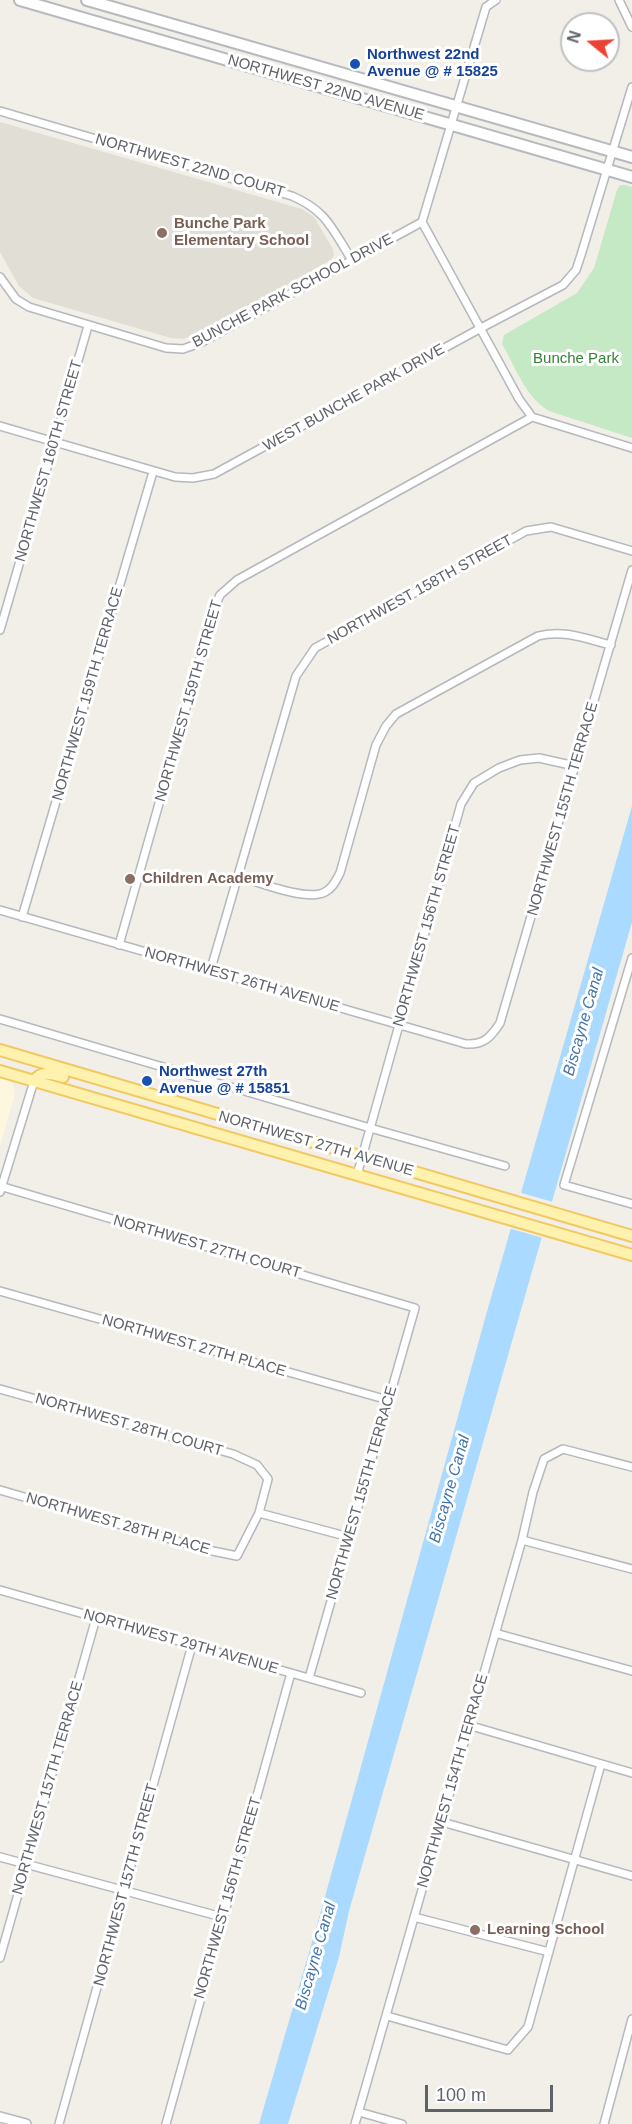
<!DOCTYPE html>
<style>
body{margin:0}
#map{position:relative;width:632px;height:2124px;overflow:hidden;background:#f1efe8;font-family:Arial,sans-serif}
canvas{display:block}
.north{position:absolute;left:560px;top:12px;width:60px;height:60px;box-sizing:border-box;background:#fff;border:2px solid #bfc1c3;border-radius:50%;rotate:288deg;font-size:16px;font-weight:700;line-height:24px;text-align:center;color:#5f6368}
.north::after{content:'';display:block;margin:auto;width:21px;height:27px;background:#ea4335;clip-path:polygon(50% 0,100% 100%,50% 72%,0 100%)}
.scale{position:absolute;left:425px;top:2085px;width:128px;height:27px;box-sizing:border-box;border:3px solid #5f6368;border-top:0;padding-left:8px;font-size:18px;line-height:21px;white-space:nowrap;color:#5f6368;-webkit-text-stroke:4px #fff;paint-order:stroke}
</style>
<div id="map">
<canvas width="632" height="2124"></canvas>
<div class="north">N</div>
<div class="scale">100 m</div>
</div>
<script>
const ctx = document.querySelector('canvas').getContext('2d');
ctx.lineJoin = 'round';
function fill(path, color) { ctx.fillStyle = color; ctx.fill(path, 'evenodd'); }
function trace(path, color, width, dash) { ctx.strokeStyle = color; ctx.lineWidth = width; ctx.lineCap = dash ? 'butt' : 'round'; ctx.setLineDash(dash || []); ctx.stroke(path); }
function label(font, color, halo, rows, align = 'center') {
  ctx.font = font + ' Arial,sans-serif'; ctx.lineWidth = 6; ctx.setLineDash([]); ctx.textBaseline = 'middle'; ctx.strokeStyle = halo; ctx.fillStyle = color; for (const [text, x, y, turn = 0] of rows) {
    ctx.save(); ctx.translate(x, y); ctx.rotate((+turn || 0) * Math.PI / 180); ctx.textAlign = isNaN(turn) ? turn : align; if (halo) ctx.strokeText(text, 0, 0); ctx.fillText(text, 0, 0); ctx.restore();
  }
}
fill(new Path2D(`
 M 0,1078 L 8,1080 L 13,1084 L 15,1093 L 0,1146 Z`), '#fef7e0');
fill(new Path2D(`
 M 0,122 L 302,209 L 314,217 L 333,249 L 334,255 L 331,260 L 204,331 L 184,339 L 171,338 L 33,298 L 19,286 L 0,252 Z`), '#e1ded6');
fill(new Path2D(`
 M 625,185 L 632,187 L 632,438 L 549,411 C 526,398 515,366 502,344 L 504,335 L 577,293 L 594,268 L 617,190 L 620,185 Z`), '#c5e8c5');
fill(new Path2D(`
 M 632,806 L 632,922 L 349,1911 L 339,1957 L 288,2124 L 259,2124 L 321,1911 L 486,1315 Z`), '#aadaff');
fill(new Path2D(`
 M 518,1192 L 553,1202 L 543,1238 L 508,1228 Z`), '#f1efe8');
const minor = new Path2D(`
 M 619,0 L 632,27
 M 486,7 L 496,0
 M 0,111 L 292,196 C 327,211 332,229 352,260
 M 422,222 L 519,399 L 532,417 L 632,448
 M 422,222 L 486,7
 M 0,277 L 16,299 L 29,307 L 166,348 L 183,349 L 200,343 L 422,222
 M 0,426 L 175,477 L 193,478 L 214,474 L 481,328 L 563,285 L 576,270 L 581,255 L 632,87
 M 0,630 L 88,326
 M 238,876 C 258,882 307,902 325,892 C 333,888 336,880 340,873 L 376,745 L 386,726 L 396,714 L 538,636 C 563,629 587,639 611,645
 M 0,910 L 466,1044 C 484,1045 491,1037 500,1023 L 632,570
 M 22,917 L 153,472
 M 119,945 L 214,609 L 220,595 L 237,580 L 532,417
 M 632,958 L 564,1185 L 632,1204
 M 210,972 L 296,676 L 315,648 L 526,531 L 551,527 L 632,551
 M 0,1019 L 370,1128 L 505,1166
 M 357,1175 L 461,804 L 474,783 L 499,768 L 520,760 L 539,758 L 575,766
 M 0,1186 L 415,1308 L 309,1678
 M 0,1192 L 34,1081
 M 0,1291 L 388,1400
 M 0,1389 L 233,1454 L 257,1465 L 268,1479 L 259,1513 L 237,1556 L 208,1550 L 0,1490
 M 259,1513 L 349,1537
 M 522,1540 L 632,1569
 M 0,1590 L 361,1693
 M 495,1633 L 632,1671
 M 468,1725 L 632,1773
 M 442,1822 L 632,1876
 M 0,1857 L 222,1917
 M 414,1917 L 549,1952
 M 0,1958 L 96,1618
 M 387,2016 L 508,2050 L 528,2027 L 601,1764
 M 359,2112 L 402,2124
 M 59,2124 L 192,1645
 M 166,2124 L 291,1673
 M 355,2124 L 522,1540 L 533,1492 L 544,1459 L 563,1449 L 632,1467
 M 604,2124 L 632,2019`);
const tertiary = new Path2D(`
 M 0,2117 L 26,2124`);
const secondary = new Path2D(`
 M 20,0 L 632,177
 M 87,0 L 632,157`);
const primary = new Path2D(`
 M 0,1050 L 632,1236
 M 0,1071 L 632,1255
 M 34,1081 C 42,1070 52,1074 63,1077`);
trace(minor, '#b5b8bc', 10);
trace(tertiary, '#b5b8bc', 12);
trace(secondary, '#b6babf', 14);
trace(primary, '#f2c960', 14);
trace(minor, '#fff', 7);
trace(tertiary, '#fff', 9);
trace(secondary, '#fff', 10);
trace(primary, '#fff2af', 10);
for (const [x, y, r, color] of [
 [355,64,6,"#1a4fb4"],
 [162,233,6,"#8d6e63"],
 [130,879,6,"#8d6e63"],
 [147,1081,6,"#1a4fb4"],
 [475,1930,6,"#8d6e63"]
]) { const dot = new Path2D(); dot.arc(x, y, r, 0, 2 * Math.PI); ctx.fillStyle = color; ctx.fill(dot); trace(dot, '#fff', 2); }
label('bold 15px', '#164399', '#fff', [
 ["Northwest 22nd",367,55],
 ["Avenue @ # 15825",367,72],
 ["Northwest 27th",159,1072],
 ["Avenue @ # 15851",159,1089]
], 'left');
label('15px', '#5f6368', '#fff', [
 ["NORTHWEST 22ND AVENUE",326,88,16],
 ["NORTHWEST 22ND COURT",190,166,16],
 ["BUNCHE PARK SCHOOL DRIVE",293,291,-28],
 ["WEST BUNCHE PARK DRIVE",354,398,-29],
 ["NORTHWEST 160TH STREET",49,461,-74],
 ["NORTHWEST 158TH STREET",420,590,-29],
 ["NORTHWEST 159TH TERRACE",88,694,-74],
 ["NORTHWEST 159TH STREET",189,701,-74],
 ["NORTHWEST 155TH TERRACE",563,809,-74],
 ["NORTHWEST 156TH STREET",427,926,-74],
 ["NORTHWEST 26TH AVENUE",242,980,16],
 ["NORTHWEST 27TH AVENUE",316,1144,16],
 ["NORTHWEST 27TH COURT",207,1247,16],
 ["NORTHWEST 27TH PLACE",194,1346,16],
 ["NORTHWEST 28TH COURT",129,1425,16],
 ["NORTHWEST 155TH TERRACE",362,1493,-74],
 ["NORTHWEST 28TH PLACE",118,1524,16],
 ["NORTHWEST 29TH AVENUE",181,1642,16],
 ["NORTHWEST 154TH TERRACE",453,1781,-74],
 ["NORTHWEST 157TH TERRACE",48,1788,-74],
 ["NORTHWEST 157TH STREET",126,1885,-75],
 ["NORTHWEST 156TH STREET",228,1898,-74]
]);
label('bold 15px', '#785e54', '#fff', [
 ["Bunche Park",174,224],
 ["Elementary School",174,241],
 ["Children Academy",142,879],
 ["Learning School",487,1930]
], 'left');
label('15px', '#348238', '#fff', [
 ["Bunche Park",576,359]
]);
label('italic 16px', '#4174aa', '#fff', [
 ["Biscayne Canal",584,1022,-74],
 ["Biscayne Canal",450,1489,-74],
 ["Biscayne Canal",316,1956,-74]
]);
</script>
